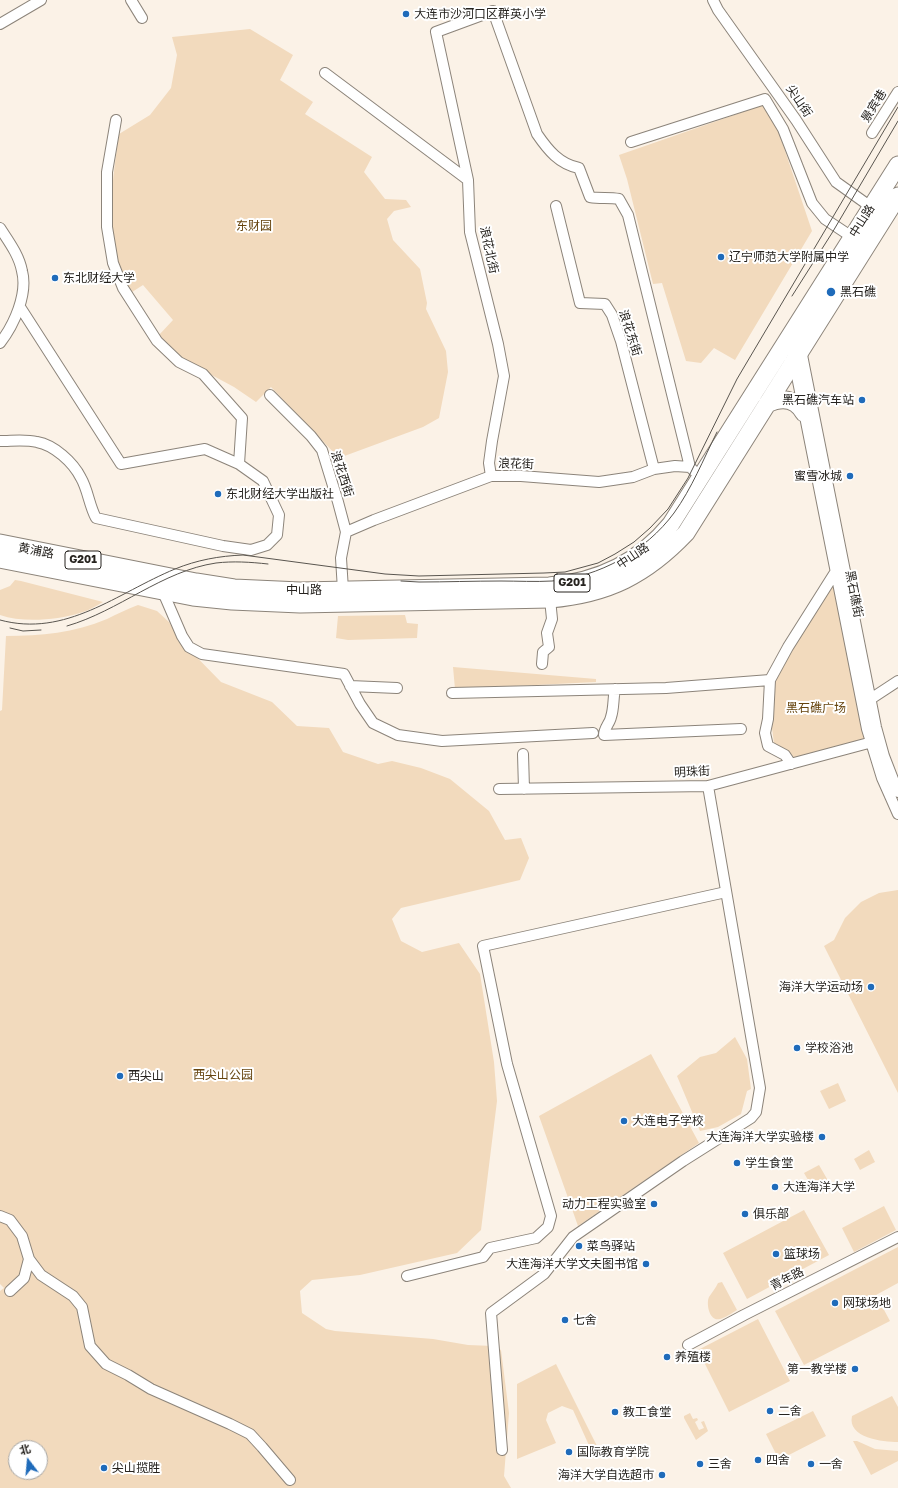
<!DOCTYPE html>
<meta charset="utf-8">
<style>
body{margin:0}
#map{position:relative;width:898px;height:1488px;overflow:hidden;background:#fbf2e7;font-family:"Golos Text","Noto Sans SC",sans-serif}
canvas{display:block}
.north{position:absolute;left:8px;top:1440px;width:40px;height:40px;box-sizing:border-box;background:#fff;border:1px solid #a8a7a5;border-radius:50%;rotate:344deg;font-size:11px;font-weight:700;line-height:16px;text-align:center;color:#26231f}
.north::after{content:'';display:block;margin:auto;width:14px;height:18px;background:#1f6bba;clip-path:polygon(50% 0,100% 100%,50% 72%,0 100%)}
</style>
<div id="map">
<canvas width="898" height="1488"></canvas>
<div class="north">北</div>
</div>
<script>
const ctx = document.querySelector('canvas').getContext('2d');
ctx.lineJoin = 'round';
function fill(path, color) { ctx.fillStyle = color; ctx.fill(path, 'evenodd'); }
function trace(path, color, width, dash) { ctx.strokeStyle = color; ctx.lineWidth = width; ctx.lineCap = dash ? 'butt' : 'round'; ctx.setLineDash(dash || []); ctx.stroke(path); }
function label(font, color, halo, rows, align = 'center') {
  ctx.font = font + ' "Golos Text","Noto Sans SC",sans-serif'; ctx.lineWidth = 4; ctx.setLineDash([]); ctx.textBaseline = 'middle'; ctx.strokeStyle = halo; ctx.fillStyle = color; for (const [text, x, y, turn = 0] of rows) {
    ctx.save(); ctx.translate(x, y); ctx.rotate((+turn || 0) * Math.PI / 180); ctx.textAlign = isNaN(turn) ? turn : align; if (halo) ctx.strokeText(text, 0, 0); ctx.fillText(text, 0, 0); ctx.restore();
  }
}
fill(new Path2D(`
 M 250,29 L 293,55 L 280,80 L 313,102 L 305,114 L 372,157 L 364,172 L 385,199 L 406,200 L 411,207 L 394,211 L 387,219 L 393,240 L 420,269 L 427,303 L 426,309 L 446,351 L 448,372 L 439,418 L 423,427 L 339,458 L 271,387 L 256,402 L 234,387 L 180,358 L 159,335 L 173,320 L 143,285 L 129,294 C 122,278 115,262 113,245 C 108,207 114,170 119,134 L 150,115 L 171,88 L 177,55 L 172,37 Z
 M 763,105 L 778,130 L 812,231 L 735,360 L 714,348 L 701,363 L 686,361 L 662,283 L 653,284 L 627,179 L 619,155 Z
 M 834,577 L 866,739 L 795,758 L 774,743 L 772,728 L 775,679 Z
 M 15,580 L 21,581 L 103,602 C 96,606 88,611 80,613 C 57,620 23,623 0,615 L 0,590 L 10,586 Z
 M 138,605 L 157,611 L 169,622 L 180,640 L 221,682 L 272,702 L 297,726 L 329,728 L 343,752 L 378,764 L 392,761 L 421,768 L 450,779 L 489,811 L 505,840 L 521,838 L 529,858 L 520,880 L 401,908 L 392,919 L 401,941 L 422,952 L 459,943 L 480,974 L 494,1062 L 497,1101 L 481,1230 L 457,1253 L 360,1275 L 312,1280 L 300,1291 L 302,1313 L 326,1329 L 335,1331 L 433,1339 L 468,1345 L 493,1346 L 501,1350 L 509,1413 L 504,1476 L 511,1488 L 0,1488 L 0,1291 L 4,1288 L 0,1284 L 0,711 L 2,710 L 6,636 C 41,636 74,633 107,619 C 117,614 127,609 138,605 ZM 16,1448 L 40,1448 L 40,1472 L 16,1472 Z
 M 405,615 L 407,623 L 418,624 L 417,638 L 348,640 L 336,638 L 338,616 Z
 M 453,667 L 596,679 L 596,682 L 455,689 Z
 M 898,890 L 898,1093 L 824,946 L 834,940 L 845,918 L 861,902 L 879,893 Z
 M 735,1037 L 747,1059 L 751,1089 L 747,1091 L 741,1114 L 718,1127 L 700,1131 L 677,1076 L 700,1057 L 716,1053 Z
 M 651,1054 L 699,1143 L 578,1226 L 539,1116 Z
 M 838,1083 L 846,1101 L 829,1109 L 820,1091 Z
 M 869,1150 L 875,1162 L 860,1170 L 854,1159 Z
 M 819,1165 L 830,1184 L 815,1192 L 804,1173 Z
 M 884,1206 L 896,1230 L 854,1252 L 842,1228 Z
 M 804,1210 L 829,1255 L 747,1299 L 723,1253 Z
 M 898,1247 L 898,1283 L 876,1295 L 890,1321 L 804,1365 L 775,1311 Z
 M 722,1282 L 737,1310 C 732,1313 725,1318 720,1319 C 709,1322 706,1303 709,1297 C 712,1292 716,1288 718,1283 Z
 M 758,1319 L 790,1381 L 729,1412 L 698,1350 Z
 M 556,1364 L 598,1448 L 592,1452 L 573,1410 L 562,1406 L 548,1413 L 546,1420 L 556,1443 L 517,1459 L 517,1384 Z
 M 892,1396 L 898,1407 L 898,1442 C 883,1442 847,1438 852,1416 Z
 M 813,1411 L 826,1436 L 779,1460 L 766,1434 Z
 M 690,1413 L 693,1419 L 697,1418 L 698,1420 L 695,1422 L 699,1430 L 704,1428 L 701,1422 L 704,1421 L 708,1431 L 696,1440 L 684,1418 L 684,1416 Z
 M 853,1441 L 857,1441 L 875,1449 L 898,1451 L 898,1461 L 871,1475 Z`), '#f2dabd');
const minor = new Path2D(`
 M 131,0 L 142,18
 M 713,0 L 718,10 L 796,120 L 836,182 L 871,207
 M 0,24 L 41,0
 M 325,73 L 468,180 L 470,232 L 498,344 L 504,376 L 492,441 L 489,463 L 491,476
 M 116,120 L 107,172 L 107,227 L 113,263 L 123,288 L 157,341 L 179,362 L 203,374 L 242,418 L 239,464
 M 872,133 L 898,92
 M 631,142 L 765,99 L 783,129 L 812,203 L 825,219 L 852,237
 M 468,180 L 436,32 L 493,11 L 537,134 C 548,150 559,164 579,168 L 590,197 C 600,199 609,197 619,199 L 628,215 L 690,467
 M 556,206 L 580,303 L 605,304 L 612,315 L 621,341 L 654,469
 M 0,228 C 9,242 19,255 22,271 C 28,294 14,325 0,343
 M 801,350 L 876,727 L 884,756 L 898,792
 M 794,361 L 867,729 L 882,778 L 898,814
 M 270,395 L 311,436 L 322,450 L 338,502 L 346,532 L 341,558 L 343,590
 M 0,441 C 12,441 25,439 37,442 C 54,445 73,462 81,478 C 88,490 89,505 96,518 L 223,546 L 251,550 L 267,545 L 277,535 L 279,515 L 263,481 L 239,464 L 205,449 L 121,464 L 20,307
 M 346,532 L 374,520 L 491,476 L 521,476 L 599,482 L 633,477 L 654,469 L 675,466 L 690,467 L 694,471
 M 163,592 L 182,636 L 189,647 L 202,654 L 344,674 L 360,704 L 373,723 L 398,735 L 442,741 L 593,733
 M 542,664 L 543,652 L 549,647 L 547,633 L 552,619 L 550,599
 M 770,680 L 788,647 L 836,571
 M 350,686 L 397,688
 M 615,689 C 613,698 614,708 611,717 C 610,723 604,728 604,735 L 741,729
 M 452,693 L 666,688 L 770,680 L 768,719 L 765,733 L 768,746 L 785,755 L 791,764
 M 866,702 L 898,681
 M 523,754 L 524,789
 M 499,789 L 708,786 L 876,741
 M 0,1216 L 10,1220 L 22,1236 L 29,1259 L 41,1275 L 73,1296 L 82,1307 L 90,1346 L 106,1364 L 128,1375 L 151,1389 L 230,1424 L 250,1434 L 262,1447 L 290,1480
 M 407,1276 L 483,1257 L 490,1248 L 536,1238 L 548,1227 L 551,1216 L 507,1064 L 483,946 L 726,892
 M 10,1291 L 24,1278 L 29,1259
 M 688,1345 L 744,1315 L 898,1237
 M 502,1450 L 491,1313 L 544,1274 L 573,1237 L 683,1161 L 751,1118 L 756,1112 L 760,1088 L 708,786`);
const trunk = new Path2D(`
 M 767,404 C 781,397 796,398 804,413
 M 0,543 L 196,582 L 234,588 L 300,591 L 549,586 C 597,582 640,562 671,524 L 898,165
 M 0,559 L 193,597 L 232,601 L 300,604 L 550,599 C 608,594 646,575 686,533 L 898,196`);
trace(minor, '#8c847a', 12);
trace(trunk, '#8c847a', 19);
trace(minor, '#fff', 10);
trace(trunk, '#fff', 17);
trace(new Path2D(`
 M 792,296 L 832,233 L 898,121
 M 401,581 L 419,582 C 446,582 473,581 501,581 C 518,581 535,582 552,581 C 599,577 646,551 674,513 C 692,488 703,460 717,432
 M 0,620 C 66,638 117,593 175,569 C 197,560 219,556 243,555 L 385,574 L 419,576 L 544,573 L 565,572 L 598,563 L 615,554 L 634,542 L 650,528 L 668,509 L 688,478 L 737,379 L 898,107
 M 67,626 C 119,611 162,571 216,563 C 233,561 250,562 268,564
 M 10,628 L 23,631 L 41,630`), '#59554f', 1);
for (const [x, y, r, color] of [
 [406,14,4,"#1f6bba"],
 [721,257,4,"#1f6bba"],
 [55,278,4,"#1f6bba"],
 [831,292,5,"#1f6bba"],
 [862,400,4,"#1f6bba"],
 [850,476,4,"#1f6bba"],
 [218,494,4,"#1f6bba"],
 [871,987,4,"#1f6bba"],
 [797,1048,4,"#1f6bba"],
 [120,1076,4,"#1f6bba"],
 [624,1121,4,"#1f6bba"],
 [822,1137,4,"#1f6bba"],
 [737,1163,4,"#1f6bba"],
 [775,1187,4,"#1f6bba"],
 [654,1204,4,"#1f6bba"],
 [745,1214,4,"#1f6bba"],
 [579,1246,4,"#1f6bba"],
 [776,1254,4,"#1f6bba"],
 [646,1264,4,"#1f6bba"],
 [835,1303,4,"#1f6bba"],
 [565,1320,4,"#1f6bba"],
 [667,1357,4,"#1f6bba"],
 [855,1369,4,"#1f6bba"],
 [770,1411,4,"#1f6bba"],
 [615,1412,4,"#1f6bba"],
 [569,1452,4,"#1f6bba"],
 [758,1460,4,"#1f6bba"],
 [700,1464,4,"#1f6bba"],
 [811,1464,4,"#1f6bba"],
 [104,1468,4,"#1f6bba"],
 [662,1475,4,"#1f6bba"]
]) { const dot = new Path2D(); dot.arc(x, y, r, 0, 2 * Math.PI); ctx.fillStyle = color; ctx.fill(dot); trace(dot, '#fff', 1.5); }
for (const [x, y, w] of [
 [83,560,36],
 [572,583,36]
]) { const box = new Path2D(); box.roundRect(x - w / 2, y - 9, w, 18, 3); ctx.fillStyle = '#fff'; ctx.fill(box); trace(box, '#26231f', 1); }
label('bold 11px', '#26231f', null, [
 ["G201",83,560],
 ["G201",572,583]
]);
label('12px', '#26231f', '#fff', [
 ["大连市沙河口区群英小学",414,14],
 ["辽宁师范大学附属中学",729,257],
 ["东北财经大学",63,278],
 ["黑石礁",840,292],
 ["黑石礁汽车站",854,400,"right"],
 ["蜜雪冰城",842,476,"right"],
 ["东北财经大学出版社",226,494],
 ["海洋大学运动场",863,987,"right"],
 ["学校浴池",805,1048],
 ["西尖山",128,1076],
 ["大连电子学校",632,1121],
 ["大连海洋大学实验楼",814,1137,"right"],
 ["学生食堂",745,1163],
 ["大连海洋大学",783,1187],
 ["动力工程实验室",646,1204,"right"],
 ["俱乐部",753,1214],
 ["菜鸟驿站",587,1246],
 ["篮球场",784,1254],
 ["大连海洋大学文夫图书馆",638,1264,"right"],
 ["网球场地",843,1303],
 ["七舍",573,1320],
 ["养殖楼",675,1357],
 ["第一教学楼",847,1369,"right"],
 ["二舍",778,1411],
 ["教工食堂",623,1412],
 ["国际教育学院",577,1452],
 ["四舍",766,1460],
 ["三舍",708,1464],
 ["一舍",819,1464],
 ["尖山揽胜",112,1468],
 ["海洋大学自选超市",654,1475,"right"]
], 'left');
label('12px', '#26231f', '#fff', [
 ["尖山街",799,101,56],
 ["景宾巷",874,106,-58],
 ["中山路",862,221,-58],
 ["浪花北街",489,250,78],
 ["浪花东街",630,333,72],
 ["浪花街",516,464,2],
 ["浪花西街",342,474,72],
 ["黄浦路",36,551,11],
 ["中山路",633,556,-34],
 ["中山路",304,590],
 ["黑石礁街",854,594,79],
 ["明珠街",692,772,-3],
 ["青年路",787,1279,-27]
]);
label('12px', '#66440e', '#fff', [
 ["东财园",254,226],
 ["黑石礁广场",816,708],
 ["西尖山公园",223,1075]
]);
</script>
